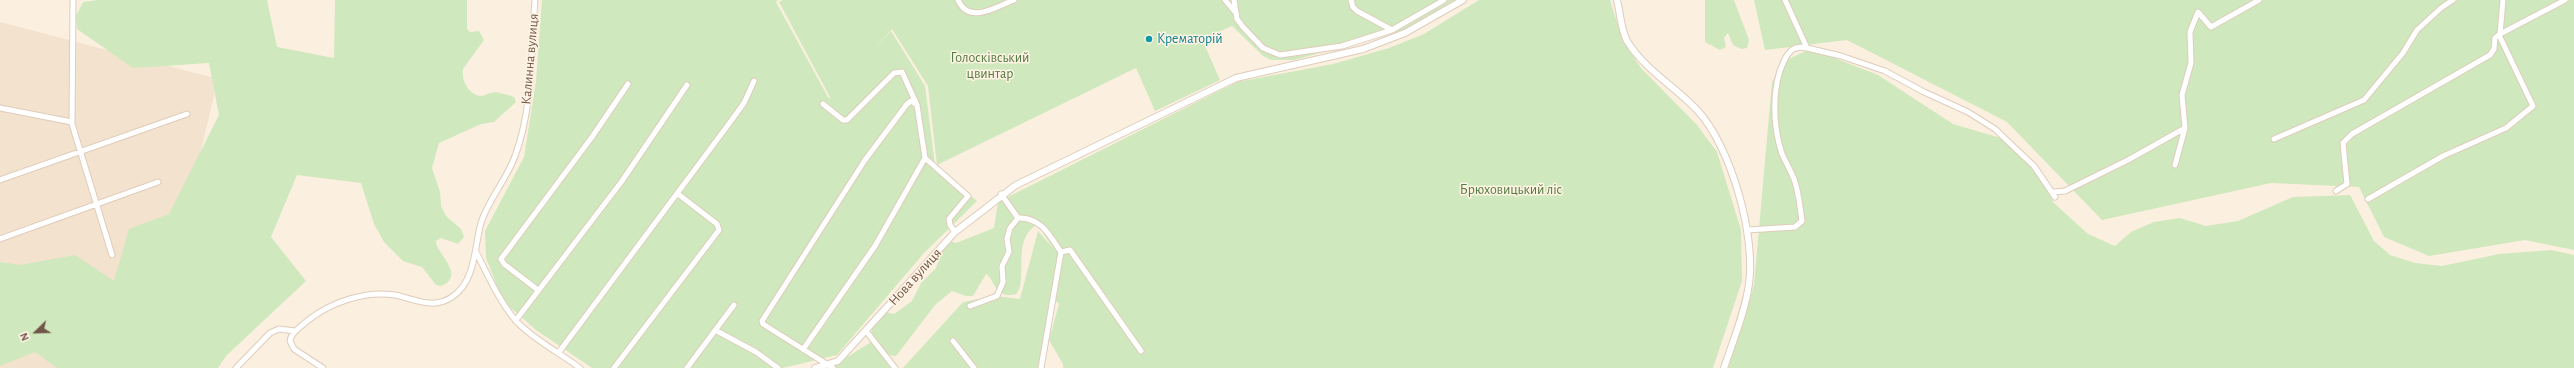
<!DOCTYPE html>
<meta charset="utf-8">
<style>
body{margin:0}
#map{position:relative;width:2574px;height:368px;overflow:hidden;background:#fbf0df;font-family:"Alegreya Sans",sans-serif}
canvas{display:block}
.north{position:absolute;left:16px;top:312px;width:40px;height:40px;-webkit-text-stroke:3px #fff4e4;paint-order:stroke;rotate:247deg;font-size:11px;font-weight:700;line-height:16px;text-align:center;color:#705647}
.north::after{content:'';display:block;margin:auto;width:14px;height:18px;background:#705647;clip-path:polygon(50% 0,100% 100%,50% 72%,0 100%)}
</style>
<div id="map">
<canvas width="2574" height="368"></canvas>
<div class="north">N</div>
</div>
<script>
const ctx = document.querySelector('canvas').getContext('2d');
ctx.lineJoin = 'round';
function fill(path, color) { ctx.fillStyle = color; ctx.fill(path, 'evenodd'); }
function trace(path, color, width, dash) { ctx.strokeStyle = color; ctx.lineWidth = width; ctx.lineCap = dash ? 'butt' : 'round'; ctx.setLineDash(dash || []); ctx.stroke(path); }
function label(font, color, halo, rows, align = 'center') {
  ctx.font = font + ' "Alegreya Sans",sans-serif'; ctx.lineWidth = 3; ctx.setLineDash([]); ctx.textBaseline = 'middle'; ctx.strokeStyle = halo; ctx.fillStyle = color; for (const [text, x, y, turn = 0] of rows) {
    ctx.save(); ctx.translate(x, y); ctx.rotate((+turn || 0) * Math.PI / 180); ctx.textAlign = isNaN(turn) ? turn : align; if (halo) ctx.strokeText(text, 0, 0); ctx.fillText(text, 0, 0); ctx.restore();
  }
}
fill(new Path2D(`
 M 0,22 L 218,79 L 149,368 L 0,368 Z`), '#f3e2cd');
fill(new Path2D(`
 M 98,0 L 267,0 L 277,47 L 334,58 L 335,0 L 467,0 L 467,29 L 470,32 L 479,31 L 484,40 L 463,69 C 461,79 468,94 480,96 C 485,96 490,92 496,92 C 500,93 509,95 514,97 L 516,102 L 494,122 L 481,124 L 439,143 L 432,168 L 440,192 L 441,206 L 446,216 L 461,229 L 464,237 L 458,244 L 441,238 L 436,241 C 434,251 468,276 441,286 L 436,285 L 422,267 L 403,261 L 384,242 L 374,224 L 361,183 L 297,175 L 271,237 L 306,281 L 226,356 L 218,368 L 57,368 L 35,352 L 0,366 L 0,262 L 20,265 L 75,255 L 114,281 L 129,229 L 169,214 L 219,115 L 209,63 L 133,68 L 77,29 L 76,16 L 83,2 Z
 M 542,0 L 778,0 L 776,2 L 829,99 L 830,97 L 779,2 L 783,0 L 1458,0 L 1401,31 L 1294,60 L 1271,60 L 1263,56 L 1232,26 L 1202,39 L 1220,80 L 1155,111 L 1136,68 L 937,165 L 928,86 L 892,29 L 870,54 L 891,31 L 925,86 L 935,165 L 977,201 L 924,253 L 837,355 L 783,368 L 592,368 L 536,330 L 503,301 L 486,258 L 485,231 L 524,157 L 536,81 Z
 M 1479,0 L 1610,0 L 1623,41 L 1641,68 L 1697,125 L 1717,152 L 1741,230 L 1742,281 L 1713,368 L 1063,368 L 1063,364 L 1049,340 L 1059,304 L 1051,296 L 1040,368 L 903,368 L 963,302 L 995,296 L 1020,299 L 1038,231 L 1053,248 L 1039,227 L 1035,226 C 1011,242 1029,281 1016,294 C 993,300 995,278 986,274 L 973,296 L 966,296 L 952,291 L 935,305 L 896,356 C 885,357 870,338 872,328 L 886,312 L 894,314 L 912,301 L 921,283 L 936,268 L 943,249 L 950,241 L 956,243 L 994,228 L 998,202 L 1237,82 L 1333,64 L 1389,48 L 1424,34 Z
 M 1705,0 L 1734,0 L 1749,40 L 1747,48 L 1741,49 L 1733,45 L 1728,33 L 1724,38 L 1726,47 L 1720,50 L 1705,42 Z
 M 1754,0 L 2574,0 L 2574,250 L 2525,240 L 2429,256 L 2384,237 L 2359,187 L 2271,183 L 2102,220 L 2007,122 L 1847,40 L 1765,50 Z
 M 1806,51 L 1824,54 L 1878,75 L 1953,124 L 2004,139 L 2017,150 L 2044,184 L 2054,203 L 2088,234 L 2115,246 L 2131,232 L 2154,222 L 2180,218 L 2206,226 L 2238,221 L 2293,197 L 2350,195 L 2374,241 L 2390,255 L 2415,263 L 2442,266 L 2499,254 L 2551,250 L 2574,255 L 2574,368 L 1728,368 L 1754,285 L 1772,82 L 1784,61 Z
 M 871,342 L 896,368 L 830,368 Z`), '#cfe8be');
const minor = new Path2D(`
 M 73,0 L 72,124 L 112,255
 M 958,0 C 969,25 996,7 1014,0
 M 1225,0 L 1235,12
 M 1234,0 L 1237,19 L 1243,27 L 1263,48 L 1280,55 L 1342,46 L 1392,30 L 1444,0
 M 1351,0 L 1353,7 L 1357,11 L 1392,30
 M 1785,0 L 1807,48 L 1841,56 L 1885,71 L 1924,92 L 1968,112 L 1995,129 L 2017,150 L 2034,166 L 2055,197
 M 2500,34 L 2503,0
 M 823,104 L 843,120 L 847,120 L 894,73 L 902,72 L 917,105 L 925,158 L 968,196 L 949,219 L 950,225 L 955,232
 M 0,108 L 72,122
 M 2274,139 L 2364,100 L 2403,53 L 2417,30 L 2441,8 L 2453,0
 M 2175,165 L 2185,128 L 2182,95 L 2191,63 L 2190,32 L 2198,12 L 2211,27 L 2259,0
 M 0,180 L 187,114
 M 2336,191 L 2347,184 L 2343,143 L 2352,134 L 2490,55 L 2494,49 L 2495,38 L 2500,34 L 2565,0
 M 2054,192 L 2065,191 L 2128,160 L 2185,128
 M 1001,194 L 1018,218 C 1041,217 1050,236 1061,252 L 1070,250 L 1141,351
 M 2368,199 L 2443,156 L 2506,128 L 2533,106 L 2499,35
 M 1747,230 L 1795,227 L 1802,221 C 1800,208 1799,194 1795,182 C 1792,172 1786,163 1782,154 C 1773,127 1771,87 1784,61 C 1789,50 1795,45 1807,48
 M 0,239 L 158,182
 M 476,252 C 488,275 499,301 516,321 C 534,340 560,353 580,368
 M 538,290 L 504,264 L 501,259 L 592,137 L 628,84
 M 970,306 L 997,296 L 1003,282 L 1002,266 L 1009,252 L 1007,239 L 1010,228 L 1018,218
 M 516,320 L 622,181 L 687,85
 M 715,330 L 756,352 L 778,368
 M 866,331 L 895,368
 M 953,341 L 974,368
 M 804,348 L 875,246 L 925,158
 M 559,352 L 731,121 L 744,103 L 754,81
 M 236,368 L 270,333 L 279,329 L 295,331
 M 323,368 L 294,349 L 290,341 C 291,332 301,327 307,321 C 330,303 364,290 395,295 C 415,299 433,310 452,297 C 476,281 474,248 481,223 C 488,200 507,179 515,156 C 533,109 531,50 535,0
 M 614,368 L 719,230 L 717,224 L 678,194
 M 687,368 L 734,305
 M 833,368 L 763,324 L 762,321 L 865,160 L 907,104 L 911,101 L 917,105
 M 1041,368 L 1061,252`);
const tertiary = new Path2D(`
 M 1617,0 C 1620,12 1621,30 1627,41 C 1645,70 1676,87 1698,111 C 1731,147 1756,236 1749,284 C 1745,312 1733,341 1724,368
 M 815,368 L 838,361 L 955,232 L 1016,185 L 1236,78 L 1363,49 L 1405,33 L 1463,0`);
trace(minor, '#dfccbb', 7);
trace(tertiary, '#dfccbb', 8);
trace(minor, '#fff', 5);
trace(tertiary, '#fff', 6);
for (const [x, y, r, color] of [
 [1149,39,4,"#0f9aa8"]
]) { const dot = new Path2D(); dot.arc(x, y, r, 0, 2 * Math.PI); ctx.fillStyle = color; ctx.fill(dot); trace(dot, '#fff4e4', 1.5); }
label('14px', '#0d838f', '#fff4e4', [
 ["Крематорій",1157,39]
], 'left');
label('14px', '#547b42', '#fff4e4', [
 ["Голосківський",990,58],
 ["цвинтар",990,74],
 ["Брюховицький ліс",1511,190]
]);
label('14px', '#705647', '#fff4e4', [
 ["Калинна вулиця",530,59,-85],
 ["Нова вулиця",915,277,-48]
]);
</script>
